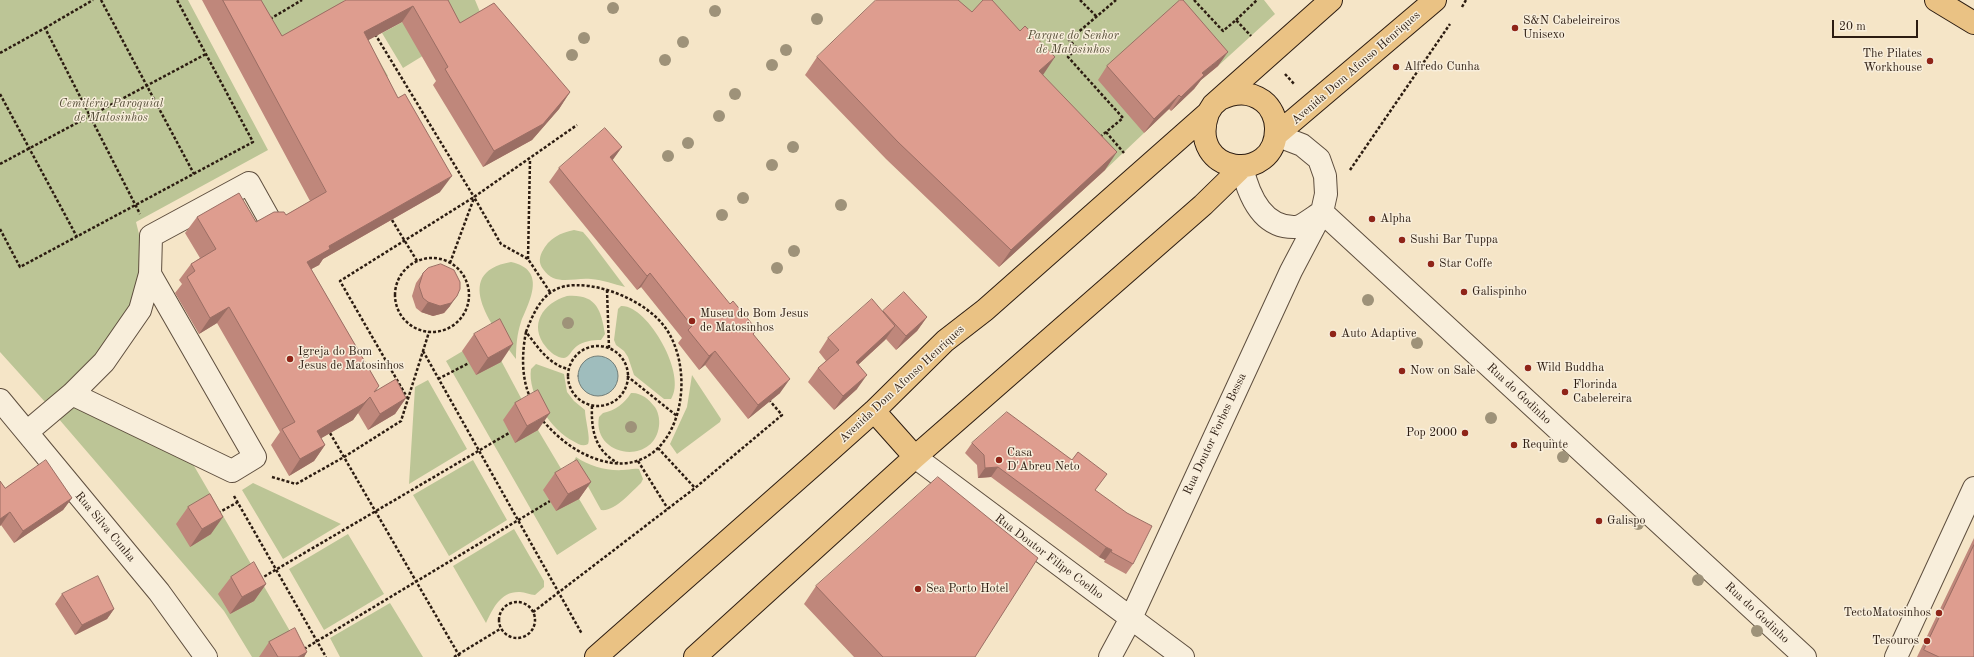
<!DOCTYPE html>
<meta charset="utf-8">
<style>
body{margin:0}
#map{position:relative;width:1974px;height:657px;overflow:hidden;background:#f5e5c7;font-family:"Old Standard TT",serif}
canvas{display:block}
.scale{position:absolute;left:1832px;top:20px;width:86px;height:18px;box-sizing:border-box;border:2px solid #2c1c11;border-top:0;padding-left:5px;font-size:12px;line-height:14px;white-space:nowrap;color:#2c1c11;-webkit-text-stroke:3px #f8eedb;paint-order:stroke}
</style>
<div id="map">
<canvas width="1974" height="657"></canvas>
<div class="scale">20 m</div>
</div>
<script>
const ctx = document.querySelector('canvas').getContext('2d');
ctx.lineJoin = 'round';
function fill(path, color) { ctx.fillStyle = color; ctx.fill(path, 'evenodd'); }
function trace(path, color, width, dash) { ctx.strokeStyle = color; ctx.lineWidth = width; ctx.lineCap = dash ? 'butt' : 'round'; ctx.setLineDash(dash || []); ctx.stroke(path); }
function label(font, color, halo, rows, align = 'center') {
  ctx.font = font + ' "Old Standard TT",serif'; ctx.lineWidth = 3; ctx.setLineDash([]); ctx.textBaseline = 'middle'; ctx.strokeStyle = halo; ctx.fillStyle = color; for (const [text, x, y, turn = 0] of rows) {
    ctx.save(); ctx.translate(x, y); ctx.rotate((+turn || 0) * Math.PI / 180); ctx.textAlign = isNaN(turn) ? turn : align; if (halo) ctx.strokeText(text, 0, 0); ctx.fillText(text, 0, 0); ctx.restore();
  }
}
fill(new Path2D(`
 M 0,0 L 188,0 L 268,150 L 136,222 L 140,238 L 140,274 L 131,305 L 95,358 L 46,403 L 0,352 Z
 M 240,0 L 344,0 L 388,76 L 373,86 L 270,52 Z
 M 434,0 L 475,0 L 483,19 L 403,68 L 382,33 L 432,6 Z
 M 927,0 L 1264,0 L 1275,14 L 1218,66 L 1172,13 L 1144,133 L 1105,170 L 1086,149 Z
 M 574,230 L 583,232 L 589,239 L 625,287 C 614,284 603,280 591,279 C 574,277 555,287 543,269 C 539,264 539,258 542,252 C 549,238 560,233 574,230 Z
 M 511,262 C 547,270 530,300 521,322 C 517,334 516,346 516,359 C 496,331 448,273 511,262 Z
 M 567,296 C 596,294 601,309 605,334 L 601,340 C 592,340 584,341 577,346 C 572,349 569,358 564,358 C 557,358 550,352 546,347 C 528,325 543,303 567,296 Z
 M 621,306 C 647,304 688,375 671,399 L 664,399 L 634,375 L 628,357 L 624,351 L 616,345 L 614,340 L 618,309 Z
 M 488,336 L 538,430 L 597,529 L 557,555 L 446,361 Z
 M 536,364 L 564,374 L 567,392 L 574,401 L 585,410 C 585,419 591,439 588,444 C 583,447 578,444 573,441 C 552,431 527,394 531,369 Z
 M 692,375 L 721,419 L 720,422 L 677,454 L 670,444 L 687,407 Z
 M 428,380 L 467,449 L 409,484 L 415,387 Z
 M 631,393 C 640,392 649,399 654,406 C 658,410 660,420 659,426 C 654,466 592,457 599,417 L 603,413 C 616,410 624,404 631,393 Z
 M 73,406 L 190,459 L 305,657 L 252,657 L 224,611 L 58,418 Z
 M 576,457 C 589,466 607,471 623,470 C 628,470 633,468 639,469 L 643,479 L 641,483 C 631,492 615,512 601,510 L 574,461 Z
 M 473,460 L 507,520 L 449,556 L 413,495 Z
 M 253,483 L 341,524 L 283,559 L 242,490 Z
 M 514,529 L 544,581 L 544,587 L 535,595 C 530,595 525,592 520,592 C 501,591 493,608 486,623 L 453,566 Z
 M 348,534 L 384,594 L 324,630 L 289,569 Z
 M 390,603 L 423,657 L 340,657 L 330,638 Z`), '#bcc596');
const water = new Path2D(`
 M578 376a20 20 0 1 1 40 0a20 20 0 1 1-40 0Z`);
fill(water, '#9fbdbd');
trace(water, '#717d78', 1);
const minor = new Path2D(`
 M 1242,167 C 1248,193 1261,228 1295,227 C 1302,227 1315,216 1322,212
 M 1322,212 L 1805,657
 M 72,394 L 232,471 L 255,457 L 150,274
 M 0,400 L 159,592 L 206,657
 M 27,432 L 72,394 L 104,362 L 140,310 L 150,274 L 151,236 L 249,183 L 268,217
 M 915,457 L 1183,657
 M 1110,657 L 1131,618 L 1291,271 L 1322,212 L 1326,194 L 1325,176 L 1319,159 L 1302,145 L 1276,135
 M 1896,657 L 1974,488`);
const major = new Path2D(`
 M 1936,0 L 1974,23
 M 1208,113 C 1186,175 1277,186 1276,128 C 1276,118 1271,107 1263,101 C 1249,91 1235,92 1220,99
 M 1276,135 L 1435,0
 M 874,411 L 915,457
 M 596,657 L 817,462 L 874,411 L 945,341 L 985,310 L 1208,113 L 1213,105 L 1331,0
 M 695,657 L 915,457 L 1203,205 L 1242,167`);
trace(minor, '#5e4e3e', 24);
trace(major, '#2c1c11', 24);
trace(new Path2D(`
 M 101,0 L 194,174
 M 1080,0 L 1097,17
 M 1194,0 L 1223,31 L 1236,20 L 1251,36
 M 1462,7 L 1466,0
 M 270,19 L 302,0
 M 1236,20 L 1257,0
 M 45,28 L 93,0
 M 375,34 L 474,197
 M 0,53 L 45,28 L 140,214
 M 1285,74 L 1295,85
 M 0,94 L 77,237
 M 1106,132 L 1124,153
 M 1100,137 L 1123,118 L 1068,57 L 1077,48 L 1069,40 L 1116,0
 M 0,164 L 206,54
 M 1350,170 L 1450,24
 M 392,220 L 417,261
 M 0,229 L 20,267 L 253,142 L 177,0
 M395 295a37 37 0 1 1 74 0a37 37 0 1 1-74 0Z
 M 528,259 L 530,160
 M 450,263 L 474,198
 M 607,290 L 609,348
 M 550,292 L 528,259 L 501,244 L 474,197 L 577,125
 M 526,332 C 522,352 521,377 530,397
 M568 376a30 30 0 1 1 60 0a30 30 0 1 1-60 0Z
 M 423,351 L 582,634
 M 627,376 L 677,416
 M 438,379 L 469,363
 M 408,399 L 340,281 L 474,197
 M 592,406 C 591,430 595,451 618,463
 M 543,421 C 558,438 574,451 596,459 C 674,486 701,383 667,330 C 651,306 617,290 589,286 C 551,281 539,298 526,332 C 538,347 548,364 568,369
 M 330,433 L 460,657
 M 658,448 L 695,488
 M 638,461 L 668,509
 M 272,477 L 296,484 L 344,457 L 401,421 L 429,332
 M 234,496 L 326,657
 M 218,513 L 238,502
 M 260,579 L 509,433
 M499 620a18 18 0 1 1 36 0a18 18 0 1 1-36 0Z
 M 533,612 L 695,488 L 782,415 L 770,401
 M 304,649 L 550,501
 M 454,657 L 500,629`), '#2c1c11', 2.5, [3, 2]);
trace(minor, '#f8eedb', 22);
trace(major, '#eac284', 22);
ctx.fillStyle = '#9e9279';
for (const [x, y] of [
 [613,8],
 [715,11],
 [817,19],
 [584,38],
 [683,42],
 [786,50],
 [572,55],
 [665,60],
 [772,65],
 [735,94],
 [719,116],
 [688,143],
 [793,147],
 [668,156],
 [772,165],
 [743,198],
 [841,205],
 [722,215],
 [794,251],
 [777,268],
 [1368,300],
 [568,323],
 [1417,343],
 [1491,418],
 [631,427],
 [1563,457],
 [1638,524],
 [1698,580],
 [1757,631]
]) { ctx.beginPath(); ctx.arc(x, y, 6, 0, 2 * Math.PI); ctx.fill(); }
fill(new Path2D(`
 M 202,0 L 261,0 L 282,36 L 346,0 L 448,0 L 460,23 L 570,92 L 559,109 L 532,140 L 483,167 L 433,85 L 436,81 L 402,22 L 368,40 L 440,192 L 323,259 L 319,265 L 311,269 L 379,386 L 375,391 L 406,398 L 395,414 L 368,430 L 358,413 L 353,420 L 321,438 L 325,445 L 314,461 L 289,476 L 271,445 L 280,432 L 217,323 L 199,334 L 175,293 L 182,284 L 179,280 L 191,264 L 200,258 L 185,233 L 197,217 L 256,222 L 286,215 L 310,201 Z
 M 817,57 L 1043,75 L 1105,170 L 999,267 L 886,159 L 805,75 Z
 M 1107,66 L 1218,66 L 1201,80 L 1194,89 L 1171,111 L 1169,109 L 1144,133 L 1098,80 Z
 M 622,147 L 612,160 L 754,335 L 780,393 L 748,419 L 705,365 L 699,370 L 678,343 L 682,338 L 641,287 L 637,290 L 549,182 L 559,168 Z
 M 423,273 L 450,306 L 444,313 L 433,316 L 421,312 L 416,308 L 412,296 L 416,283 Z
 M 883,312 L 927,317 L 917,331 L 896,350 L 886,339 L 858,365 L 857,389 L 834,410 L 808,382 L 818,368 L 826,361 L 819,352 L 828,338 Z
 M 474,334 L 501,362 L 476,375 L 462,351 Z
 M 515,403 L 538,430 L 515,443 L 503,420 Z
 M 972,443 L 1095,491 L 1133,564 L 1126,574 L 1104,562 L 1105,560 L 1099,557 L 991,477 L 978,478 L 977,465 L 965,453 Z
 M 555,473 L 591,482 L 579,499 L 556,511 L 543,490 Z
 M 0,481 L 5,488 L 72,498 L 63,510 L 14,543 L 1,525 L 0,526 Z
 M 188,507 L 211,534 L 190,547 L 176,524 Z
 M 1974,538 L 1974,657 L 1917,657 Z
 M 231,577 L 266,584 L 254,601 L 230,614 L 218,594 Z
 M 816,586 L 975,657 L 854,657 L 804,604 Z
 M 62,594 L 114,609 L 107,619 L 75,635 L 55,604 Z
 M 269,642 L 307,652 L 304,657 L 259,657 Z`), '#bf877b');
fill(new Path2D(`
 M 413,6 L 402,22 L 352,49 L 364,32 Z
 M 1228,52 L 1218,66 L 1201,80 L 1194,89 L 1171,111 L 1181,97 L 1202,73 Z
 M 1055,57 L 1043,75 L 1039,71 Z
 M 570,92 L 559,109 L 532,140 L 483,167 L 494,151 Z
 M 1179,95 L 1169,109 L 1144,133 L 1154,119 Z
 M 622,147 L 612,161 L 610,157 Z
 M 1117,152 L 1105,170 L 999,267 L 1011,250 Z
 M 452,176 L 440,192 L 323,259 L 319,265 L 295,278 L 307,262 L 329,246 Z
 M 650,273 L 641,287 L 637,290 L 647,276 Z
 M 457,296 L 450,306 L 444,313 L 433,316 L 421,312 L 428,302 Z
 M 229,307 L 217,323 L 199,334 L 210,318 Z
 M 927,317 L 917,331 L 896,350 L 906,336 Z
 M 895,326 L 885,340 L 846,376 L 856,362 Z
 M 513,344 L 501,362 L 476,375 L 488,358 Z
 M 715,351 L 705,365 L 699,370 L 709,356 Z
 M 867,375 L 857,389 L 834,410 L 843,396 Z
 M 790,379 L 780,393 L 748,419 L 758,405 Z
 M 370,397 L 358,413 L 353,420 L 306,447 L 317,431 Z
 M 406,398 L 395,414 L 368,430 L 380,414 Z
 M 550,413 L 538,430 L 515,443 L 527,426 Z
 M 325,445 L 314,461 L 289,476 L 300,459 Z
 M 998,467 L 991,477 L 978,478 L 985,468 Z
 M 591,482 L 579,499 L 556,511 L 568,494 Z
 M 72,498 L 63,510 L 14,543 L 23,531 Z
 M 10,512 L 1,525 L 0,526 L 0,519 Z
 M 223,517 L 211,534 L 190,547 L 202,529 Z
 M 1106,547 L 1112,550 L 1105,560 L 1099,557 Z
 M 266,584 L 254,601 L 230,614 L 242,597 Z
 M 114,609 L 107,619 L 75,635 L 82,625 Z
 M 307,652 L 304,657 L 298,657 Z`), '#9b6e64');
const building = new Path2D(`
 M 223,0 L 261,0 L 282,36 L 346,0 L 448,0 L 460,23 L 494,3 L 570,92 L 543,124 L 494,151 L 445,69 L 448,67 L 413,6 L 364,32 L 398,98 L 405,94 L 452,176 L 329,246 L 330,249 L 307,262 L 379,386 L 374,392 L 396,379 L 406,398 L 380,414 L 370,397 L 364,403 L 317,431 L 325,445 L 300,459 L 282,429 L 295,422 L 229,307 L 210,318 L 187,277 L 195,271 L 191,264 L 216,249 L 197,217 L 239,193 L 256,222 L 274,212 L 284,212 L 286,215 L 326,192 Z
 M 876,0 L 958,0 L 972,12 L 983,0 L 992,0 L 1020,31 L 1025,26 L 1055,57 L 1039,71 L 1117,152 L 1011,250 L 898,142 L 817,57 Z
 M 1180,0 L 1183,0 L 1228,52 L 1202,73 L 1204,75 L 1181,97 L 1179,95 L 1154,119 L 1107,66 Z
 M 605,128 L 622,147 L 610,157 L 730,304 L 733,301 L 757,330 L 753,334 L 790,379 L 758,405 L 715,351 L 709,356 L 688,330 L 692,326 L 650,273 L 647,276 L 559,168 Z
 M 441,264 L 454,270 L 460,282 L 460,289 L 457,296 L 451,303 L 440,306 L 428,302 L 423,298 L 419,286 L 423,273 L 428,268 Z
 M 904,292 L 927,317 L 906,336 L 883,311 Z
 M 872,299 L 895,326 L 856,362 L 867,375 L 843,396 L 818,368 L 839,350 L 828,338 Z
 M 500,319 L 513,344 L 488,358 L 474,334 Z
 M 538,390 L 550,413 L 527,426 L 515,403 Z
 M 1007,412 L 1072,460 L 1078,452 L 1107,474 L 1095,490 L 1127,513 L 1152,526 L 1133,564 L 1111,552 L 1112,550 L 1106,547 L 998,467 L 985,468 L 984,455 L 972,443 Z
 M 46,460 L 72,498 L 23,531 L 10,512 L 0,519 L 0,481 L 5,488 Z
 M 577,460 L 591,482 L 568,494 L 555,473 Z
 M 938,477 L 1038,558 L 975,657 L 883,657 L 816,586 Z
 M 210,494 L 223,517 L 202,529 L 188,507 Z
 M 1974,545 L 1974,657 L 1939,657 L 1924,650 Z
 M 254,562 L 266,584 L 242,597 L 231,577 Z
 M 98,576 L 114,609 L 82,625 L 62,594 Z
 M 295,628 L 307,652 L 298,657 L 278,657 L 269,642 Z`);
fill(building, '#de9d8f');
trace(building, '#9b6e64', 1);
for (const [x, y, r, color] of [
 [1515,28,4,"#8f2418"],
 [1930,61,4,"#8f2418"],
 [1396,67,4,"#8f2418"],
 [1372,219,4,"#8f2418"],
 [1402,240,4,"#8f2418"],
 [1431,264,4,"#8f2418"],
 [1464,292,4,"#8f2418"],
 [692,321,4,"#8f2418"],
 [1333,334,4,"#8f2418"],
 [290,359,4,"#8f2418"],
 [1528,368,4,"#8f2418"],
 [1402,371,4,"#8f2418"],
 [1565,392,4,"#8f2418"],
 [1465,433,4,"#8f2418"],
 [1514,445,4,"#8f2418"],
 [999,460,4,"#8f2418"],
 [1599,521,4,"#8f2418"],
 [918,589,4,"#8f2418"],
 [1939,613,4,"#8f2418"],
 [1927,641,4,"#8f2418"]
]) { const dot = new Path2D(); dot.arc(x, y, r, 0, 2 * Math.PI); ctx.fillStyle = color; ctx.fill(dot); trace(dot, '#f8eedb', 1.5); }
label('12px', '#2c1c11', '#f8eedb', [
 ["S&N Cabeleireiros",1523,21],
 ["Unisexo",1523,35],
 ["The Pilates",1922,54,"right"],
 ["Workhouse",1922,68,"right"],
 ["Alfredo Cunha",1404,67],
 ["Alpha",1380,219],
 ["Sushi Bar Tuppa",1410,240],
 ["Star Coffe",1439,264],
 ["Galispinho",1472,292],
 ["Museu do Bom Jesus",700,314],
 ["de Matosinhos",700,328],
 ["Auto Adaptive",1341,334],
 ["Igreja do Bom",298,352],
 ["Jesus de Matosinhos",298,366],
 ["Wild Buddha",1536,368],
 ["Now on Sale",1410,371],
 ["Florinda",1573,385],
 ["Cabelereira",1573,399],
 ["Pop 2000",1457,433,"right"],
 ["Requinte",1522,445],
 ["Casa",1007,453],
 ["D'Abreu Neto",1007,467],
 ["Galispo",1607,521],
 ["Sea Porto Hotel",926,589],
 ["TectoMatosinhos",1931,613,"right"],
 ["Tesouros",1919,641,"right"]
], 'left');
label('italic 12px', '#574f39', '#f8eedb', [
 ["Parque do Senhor",1073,36],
 ["de Matosinhos",1073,50],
 ["Cemitério Paroquial",111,104],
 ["de Matosinhos",111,118]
]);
label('12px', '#2c1c11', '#f8eedb', [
 ["Avenida Dom Afonso Henriques",1356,68,-41],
 ["Avenida Dom Afonso Henriques",902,384,-43],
 ["Rua do Godinho",1519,394,43],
 ["Rua Doutor Forbes Bessa",1215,434,-65],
 ["Rua Silva Cunha",105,527,50],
 ["Rua Doutor Filipe Coelho",1049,557,37],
 ["Rua do Godinho",1757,613,43]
]);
</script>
